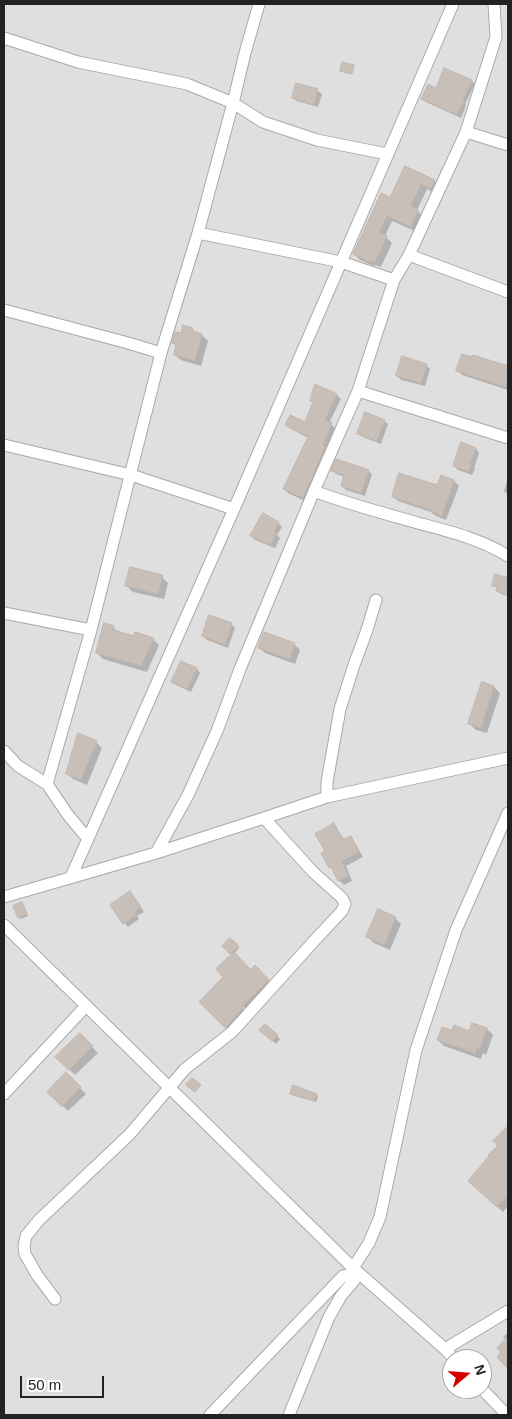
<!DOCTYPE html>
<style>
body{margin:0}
#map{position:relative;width:512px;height:1419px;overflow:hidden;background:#f2efe9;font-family:Helvetica,sans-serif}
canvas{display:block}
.frame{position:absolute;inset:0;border:5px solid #222;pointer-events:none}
.north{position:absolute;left:442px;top:1349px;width:50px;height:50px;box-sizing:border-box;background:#fff;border:1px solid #a7a7a7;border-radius:50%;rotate:72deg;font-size:14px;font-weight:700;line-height:20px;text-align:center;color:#222}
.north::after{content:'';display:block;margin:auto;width:18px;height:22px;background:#d40000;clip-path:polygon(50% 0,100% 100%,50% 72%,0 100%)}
.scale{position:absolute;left:20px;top:1376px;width:84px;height:22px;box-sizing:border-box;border:2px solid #222;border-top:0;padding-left:6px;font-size:15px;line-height:18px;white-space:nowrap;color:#222;-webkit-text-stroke:4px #fff;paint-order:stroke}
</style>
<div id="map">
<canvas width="512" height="1419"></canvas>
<div class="frame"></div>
<div class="north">N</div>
<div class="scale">50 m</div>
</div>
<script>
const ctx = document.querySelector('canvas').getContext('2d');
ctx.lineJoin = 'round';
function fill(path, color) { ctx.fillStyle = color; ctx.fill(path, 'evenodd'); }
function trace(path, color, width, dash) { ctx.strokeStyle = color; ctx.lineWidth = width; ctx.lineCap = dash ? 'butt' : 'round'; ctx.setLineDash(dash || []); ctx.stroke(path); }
fill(new Path2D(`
 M 4,4 L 508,4 L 508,1415 L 4,1415 ZM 452,1359 L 482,1359 L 482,1389 L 452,1389 Z`), '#e0dfdf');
fill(new Path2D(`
 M 445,70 L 472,81 L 475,84 L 465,104 L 466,105 L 461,118 L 426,102 L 423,99 L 436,89 Z
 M 297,84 L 318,91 L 322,94 L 318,107 L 297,101 L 293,98 Z
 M 405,168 L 434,181 L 440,187 L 436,194 L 427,189 L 417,210 L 423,217 L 417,232 L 392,221 L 385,236 L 392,243 L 381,267 L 375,265 L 374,266 L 360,260 L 354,254 L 391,198 Z
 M 192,329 L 197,334 L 202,335 L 208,341 L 201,366 L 181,360 L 175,355 L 177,347 L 173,343 L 182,335 Z
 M 474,357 L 508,367 L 508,390 L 462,375 L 458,371 L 473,359 Z
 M 426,365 L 430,369 L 425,386 L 401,380 L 397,376 Z
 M 316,385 L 337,395 L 341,399 L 329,423 L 335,428 L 307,502 L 288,493 L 284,489 L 308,438 L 291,429 L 286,425 L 305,423 L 314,403 L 311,400 Z
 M 384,421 L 388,424 L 381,444 L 363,437 L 359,433 Z
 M 476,449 L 479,453 L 474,468 L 475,469 L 472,475 L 458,470 L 454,466 Z
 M 333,470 L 368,471 L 372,474 L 365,496 L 346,490 L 342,486 L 345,477 L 336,474 Z
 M 508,478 L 508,495 L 504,491 Z
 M 454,481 L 459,486 L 446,520 L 434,515 L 431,512 L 398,501 L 393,496 L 438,486 Z
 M 278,523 L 282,527 L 277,535 L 280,538 L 275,548 L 255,540 L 252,536 Z
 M 496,576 L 508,580 L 508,596 L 501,594 L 498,591 L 498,589 L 493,585 Z
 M 162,577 L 168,583 L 164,599 L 133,592 L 127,586 Z
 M 231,624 L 235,628 L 228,648 L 207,640 L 203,636 Z
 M 113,627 L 119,633 L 135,638 L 153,639 L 159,645 L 147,672 L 103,659 L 97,653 Z
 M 294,644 L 300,650 L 295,664 L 265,653 L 259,647 Z
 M 182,662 L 197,669 L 200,673 L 191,692 L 176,685 L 173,681 Z
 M 483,683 L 494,687 L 500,693 L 487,733 L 476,730 L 470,724 Z
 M 96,742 L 102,748 L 87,785 L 73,779 L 67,773 Z
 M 334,825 L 338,830 L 345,841 L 350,838 L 355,843 L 363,857 L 346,866 L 352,881 L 344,885 L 339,880 L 323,854 L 327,851 Z
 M 134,897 L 144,912 L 137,916 L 139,919 L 128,927 L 112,906 Z
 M 23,905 L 28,916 L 21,919 L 14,906 Z
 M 395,918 L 401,924 L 390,950 L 374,943 L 368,937 Z
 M 230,940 L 239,948 L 234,954 L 251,972 L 255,967 L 272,985 L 247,1010 L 238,1001 L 237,1003 L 247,1013 L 230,1031 L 201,1002 L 225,977 L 233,955 L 224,946 Z
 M 473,1024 L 487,1029 L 493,1035 L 486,1055 L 483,1053 L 481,1059 L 444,1046 L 438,1040 L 453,1032 L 470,1032 Z
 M 265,1034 L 277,1036 L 280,1039 L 276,1044 Z
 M 80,1035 L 98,1053 L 75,1075 L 57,1057 Z
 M 66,1074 L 86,1094 L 68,1111 L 49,1092 Z
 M 293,1095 L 316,1095 L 318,1097 L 316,1102 Z
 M 507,1129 L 508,1130 L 508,1206 L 503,1212 L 475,1186 L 499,1145 Z
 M 508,1332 L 508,1367 L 498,1357 L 503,1352 L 507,1340 L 503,1337 Z`), '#0003');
const building = new Path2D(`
 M 342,62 L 354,65 L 352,74 L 340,71 Z
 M 444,68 L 472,80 L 463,100 L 464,101 L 457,115 L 421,99 L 428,84 L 436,88 Z
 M 296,83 L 318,89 L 314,105 L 292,98 Z
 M 405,166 L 435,180 L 431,189 L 421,184 L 411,206 L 418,210 L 411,227 L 387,216 L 379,232 L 387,236 L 375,262 L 369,260 L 369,262 L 353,254 L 381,193 L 390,197 Z
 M 183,325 L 193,328 L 192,331 L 202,334 L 195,361 L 174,355 L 176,344 L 172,343 L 175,332 L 181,333 Z
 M 462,354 L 472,357 L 473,355 L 508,366 L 508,378 L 505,387 L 456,371 Z
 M 402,356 L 427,364 L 421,383 L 396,376 Z
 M 315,384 L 337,394 L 325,420 L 332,423 L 323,446 L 325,447 L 303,498 L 283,489 L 308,437 L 285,425 L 290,415 L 305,422 L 313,402 L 310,401 Z
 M 365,412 L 385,420 L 377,441 L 357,434 Z
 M 461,442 L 476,448 L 470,464 L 472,464 L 469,472 L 453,466 Z
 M 336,459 L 369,470 L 361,493 L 341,486 L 344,475 L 331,471 Z
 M 399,473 L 437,485 L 441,475 L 454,480 L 442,516 L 428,510 L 428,509 L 392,497 Z
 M 263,513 L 279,522 L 274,532 L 277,533 L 271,545 L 250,536 Z
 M 130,567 L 163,575 L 158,594 L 125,586 Z
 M 495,574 L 508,578 L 508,595 L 496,591 L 497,587 L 492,586 Z
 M 209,615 L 232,623 L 225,645 L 202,636 Z
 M 104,623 L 114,626 L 113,630 L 134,636 L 135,632 L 154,638 L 141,666 L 96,653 Z
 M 264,632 L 295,643 L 290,659 L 258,648 Z
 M 181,661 L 197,668 L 187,689 L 171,682 Z
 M 482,682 L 494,686 L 481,728 L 468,724 Z
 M 78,733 L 97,741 L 81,780 L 66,774 Z
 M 334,823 L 343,840 L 351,836 L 359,852 L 342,861 L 348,876 L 338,881 L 331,867 L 329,868 L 321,853 L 325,851 L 315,834 Z
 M 130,891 L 141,907 L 135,912 L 136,915 L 123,924 L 110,905 Z
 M 22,902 L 27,914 L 18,918 L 13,906 Z
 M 378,909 L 396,917 L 384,945 L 366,937 Z
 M 230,938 L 239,946 L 230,954 L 222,946 Z
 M 234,952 L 251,970 L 255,965 L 269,980 L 242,1006 L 243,1008 L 225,1028 L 199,1002 L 223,977 L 216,969 Z
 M 472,1023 L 487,1028 L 480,1050 L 477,1048 L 475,1053 L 437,1040 L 442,1027 L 452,1030 L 454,1025 L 469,1031 Z
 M 265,1024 L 278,1035 L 272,1041 L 259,1030 Z
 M 80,1033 L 93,1046 L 69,1070 L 55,1057 Z
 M 66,1072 L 81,1087 L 62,1107 L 47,1092 Z
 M 192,1078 L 201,1085 L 195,1092 L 186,1085 Z
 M 293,1085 L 317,1094 L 314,1101 L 290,1094 Z
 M 508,1126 L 508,1195 L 497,1207 L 468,1181 L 489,1156 L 488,1155 L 498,1145 L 493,1141 Z
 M 508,1337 L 508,1369 L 497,1357 L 501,1352 L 497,1348 Z`);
fill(building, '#c7bfb8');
trace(building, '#c4b6ab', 1);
const minor = new Path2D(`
 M 4,38 L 78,62 L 187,84 L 233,103 L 263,122 L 317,140 L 387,154
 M 466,132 L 508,145
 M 198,233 L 341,262 L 394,280
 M 409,255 L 508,292
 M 4,310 L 128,343 L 161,353
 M 358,391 L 508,438
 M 4,445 L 131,475 L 234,509
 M 314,491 C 348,504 383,513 418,523 C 448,531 481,539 508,556
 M 4,613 L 91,630
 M 4,751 L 18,766 L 47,784 L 68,815 L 88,839
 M 47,784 L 91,630 L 161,353 L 198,233 L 233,103 L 245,53 L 259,4
 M 327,797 L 327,782 L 340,709 L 354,665 L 367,630 L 376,600
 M 156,853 L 188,795 L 217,731 L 240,669 L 314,491 L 358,391 L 394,280 L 409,255 L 466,132 L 496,37 L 494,4
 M 71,877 L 234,509 L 453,4
 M 4,897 L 156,853 L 264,818 L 327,797 L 508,758
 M 4,925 L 353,1268 L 445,1349 L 454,1359
 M 4,1094 L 86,1006
 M 353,1268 L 369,1243 L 380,1217 L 416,1050 L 456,930 L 508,813
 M 55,1299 L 37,1275 L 25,1254 L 24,1246 L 26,1236 L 39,1220 L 130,1134 L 185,1069 L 232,1032 L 314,941 L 342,911 L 345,904 L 342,898 L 313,872 L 264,818
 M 445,1349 L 508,1311
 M 482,1389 L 507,1415
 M 210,1415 L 343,1276 L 349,1275 L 352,1283
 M 289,1415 L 329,1317 L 341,1296 L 356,1278`);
trace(minor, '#a9a9a9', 13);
trace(minor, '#fff', 11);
</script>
